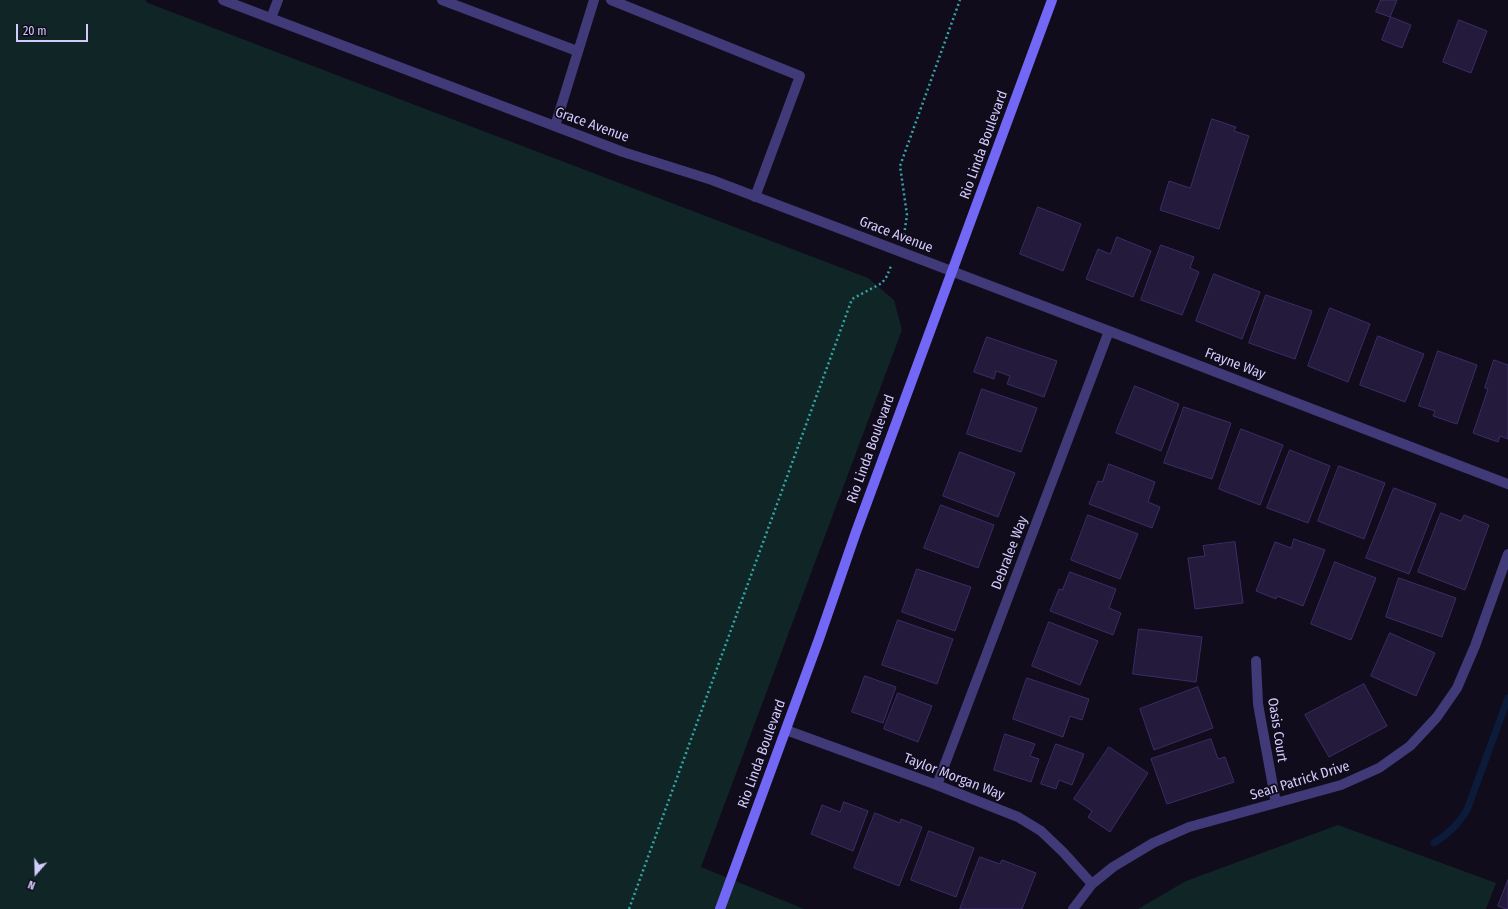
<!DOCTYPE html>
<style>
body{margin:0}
#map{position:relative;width:1508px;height:909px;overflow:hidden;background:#100c1c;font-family:"Fira Sans Condensed",sans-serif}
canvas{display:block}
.north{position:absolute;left:16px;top:853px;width:40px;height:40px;-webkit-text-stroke:3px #100c1c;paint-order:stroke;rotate:200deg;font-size:11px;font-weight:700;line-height:16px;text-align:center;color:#d3cbfc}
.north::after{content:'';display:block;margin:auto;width:14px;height:18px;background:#d3cbfc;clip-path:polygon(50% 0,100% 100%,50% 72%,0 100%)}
.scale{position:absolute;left:16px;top:24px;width:72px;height:18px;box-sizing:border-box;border:2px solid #d3cbfc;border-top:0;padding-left:5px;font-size:12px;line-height:14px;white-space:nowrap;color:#d3cbfc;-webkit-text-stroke:3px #100c1c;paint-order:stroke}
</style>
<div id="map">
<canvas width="1508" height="909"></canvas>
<div class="north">N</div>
<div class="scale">20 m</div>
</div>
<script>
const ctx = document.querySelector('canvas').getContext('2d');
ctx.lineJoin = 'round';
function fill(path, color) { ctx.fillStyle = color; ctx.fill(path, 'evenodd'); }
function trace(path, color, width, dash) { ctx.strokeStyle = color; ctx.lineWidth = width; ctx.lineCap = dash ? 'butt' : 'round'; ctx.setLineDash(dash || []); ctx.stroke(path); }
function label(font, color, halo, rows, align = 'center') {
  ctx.font = font + ' "Fira Sans Condensed",sans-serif'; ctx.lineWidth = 3.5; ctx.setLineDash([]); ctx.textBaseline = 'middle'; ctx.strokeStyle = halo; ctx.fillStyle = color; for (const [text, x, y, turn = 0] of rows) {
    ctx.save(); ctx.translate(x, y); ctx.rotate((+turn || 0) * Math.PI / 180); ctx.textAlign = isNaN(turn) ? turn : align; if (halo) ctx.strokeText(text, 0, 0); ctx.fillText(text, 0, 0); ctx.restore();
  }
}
fill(new Path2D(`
 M 0,0 L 145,0 L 148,3 L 868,278 L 894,300 L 902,330 L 701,867 L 804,909 L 0,909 Z
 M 1338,825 L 1496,883 L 1486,909 L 1138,909 L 1186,881 Z`), '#102526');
trace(new Path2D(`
 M 1434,843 C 1449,833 1458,825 1467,810 L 1508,698`), '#0d1b3b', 7);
const building = new Path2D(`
 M 1381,0 L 1397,0 L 1390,17 L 1376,12 Z
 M 1391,17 L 1411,25 L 1402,48 L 1382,40 Z
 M 1459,20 L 1487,31 L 1471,73 L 1443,62 Z
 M 1212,119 L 1236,127 L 1234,131 L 1249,136 L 1219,229 L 1160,210 L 1169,181 L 1190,188 Z
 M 1038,207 L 1081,224 L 1063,271 L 1020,254 Z
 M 1117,237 L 1151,251 L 1133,297 L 1086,279 L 1098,249 L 1110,254 Z
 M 1161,245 L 1194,257 L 1190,268 L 1199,272 L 1182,315 L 1141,300 Z
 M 1214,274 L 1260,292 L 1242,339 L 1196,321 Z
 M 1266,295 L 1312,311 L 1295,359 L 1249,343 Z
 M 1330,308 L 1370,324 L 1348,382 L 1308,366 Z
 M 1378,336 L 1424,354 L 1405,402 L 1360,385 Z
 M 987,337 L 1057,361 L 1044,397 L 1007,384 L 1010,376 L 996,371 L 994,379 L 974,372 Z
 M 1438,351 L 1477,365 L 1457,424 L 1433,416 L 1435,411 L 1419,406 Z
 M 1494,360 L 1508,365 L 1508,439 L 1500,436 L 1498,442 L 1473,433 L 1488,389 L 1485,388 Z
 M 1135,386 L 1179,404 L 1161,451 L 1116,433 Z
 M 982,389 L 1037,408 L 1021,452 L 967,434 Z
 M 1184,407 L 1231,423 L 1212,479 L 1164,463 Z
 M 1241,429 L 1283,445 L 1260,505 L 1219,489 Z
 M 1290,450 L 1330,466 L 1308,523 L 1267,508 Z
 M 960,452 L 1015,473 L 998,517 L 943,496 Z
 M 1109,464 L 1155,482 L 1148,502 L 1160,507 L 1152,528 L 1089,504 L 1098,481 L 1102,482 Z
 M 1339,466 L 1385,483 L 1364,539 L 1318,521 Z
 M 1394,488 L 1436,504 L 1409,574 L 1366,558 Z
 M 941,505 L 994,525 L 978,568 L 924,548 Z
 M 1441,513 L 1461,521 L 1464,515 L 1489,525 L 1465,590 L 1418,572 Z
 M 1088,515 L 1138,534 L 1120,579 L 1071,560 Z
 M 1294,539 L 1325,550 L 1303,606 L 1277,596 L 1276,599 L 1256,591 L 1275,542 L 1291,548 Z
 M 1235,542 L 1243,603 L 1195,609 L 1188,558 L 1205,556 L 1203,546 Z
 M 1335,562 L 1376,578 L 1351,640 L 1311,624 Z
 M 917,569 L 971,587 L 955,631 L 902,612 Z
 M 1070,572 L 1116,589 L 1109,608 L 1121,613 L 1113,635 L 1050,611 L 1059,589 L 1062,590 Z
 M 1399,578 L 1456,598 L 1442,637 L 1386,617 Z
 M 898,620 L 953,639 L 937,684 L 882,665 Z
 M 1049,622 L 1098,641 L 1080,685 L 1032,666 Z
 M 1139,629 L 1202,637 L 1196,682 L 1133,674 Z
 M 1390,633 L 1435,653 L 1416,696 L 1371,676 Z
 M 865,676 L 896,687 L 883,723 L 852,712 Z
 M 1027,678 L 1089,699 L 1082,720 L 1070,716 L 1063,737 L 1013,719 Z
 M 1364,684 L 1387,726 L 1329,757 L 1305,715 Z
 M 1198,687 L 1213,728 L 1154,750 L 1140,709 Z
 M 898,693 L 932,706 L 918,742 L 884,729 Z
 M 1005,734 L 1035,744 L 1030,756 L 1039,759 L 1031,782 L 994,770 Z
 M 1211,739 L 1218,759 L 1225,757 L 1234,782 L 1167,804 L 1151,759 Z
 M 1056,744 L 1084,754 L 1072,785 L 1059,780 L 1056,789 L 1041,784 Z
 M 1109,747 L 1148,773 L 1110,832 L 1088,817 L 1092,811 L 1074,799 Z
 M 844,802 L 868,811 L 853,851 L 811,834 L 822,805 L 840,812 Z
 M 875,813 L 900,823 L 901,819 L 922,827 L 899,886 L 854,868 Z
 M 929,831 L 974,848 L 956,897 L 911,880 Z
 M 980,857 L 1000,864 L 1002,860 L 1036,873 L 1022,909 L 960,909 Z
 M 1508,880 L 1508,909 L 1506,909 L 1498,906 Z`);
fill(building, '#231a3c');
trace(building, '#3c2d67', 1);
trace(new Path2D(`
 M 904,235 L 907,215 L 900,166 L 960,0
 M 629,909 L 852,299 L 882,283 L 887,276 L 891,266`), '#33a7a7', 2.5, [2, 3]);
trace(new Path2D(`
 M 442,0 L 577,51
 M 611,0 L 800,76 L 755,197
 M 271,18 L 278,0
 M 555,126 L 594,0`), '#403a79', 10);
trace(new Path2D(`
 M 223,0 L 623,152 L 712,180 L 1109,331 L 1508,484
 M 1256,661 L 1258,704 L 1276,803
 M 786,730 L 937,785 L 1018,817 L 1041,831 L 1063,852 L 1092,884
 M 937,785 L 1109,331
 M 1073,909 L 1092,884 L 1113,867 L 1153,843 L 1189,827 L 1341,785 L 1379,768 L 1410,746 L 1437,717 L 1457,688 L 1475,646 L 1508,554`), '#403a79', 10);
trace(new Path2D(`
 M 720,909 L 819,639 L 856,532 L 1052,0`), '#7367f6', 10);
label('14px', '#d3cbfc', '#100c1c', [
 ["Grace Avenue",592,125,20],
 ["Rio Linda Boulevard",984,145,-70],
 ["Grace Avenue",896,235,21],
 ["Frayne Way",1235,364,21],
 ["Rio Linda Boulevard",871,449,-70],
 ["Debralee Way",1010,553,-69],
 ["Oasis Court",1277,730,81],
 ["Rio Linda Boulevard",762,754,-70],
 ["Taylor Morgan Way",954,777,21],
 ["Sean Patrick Drive",1300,781,-17]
]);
</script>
